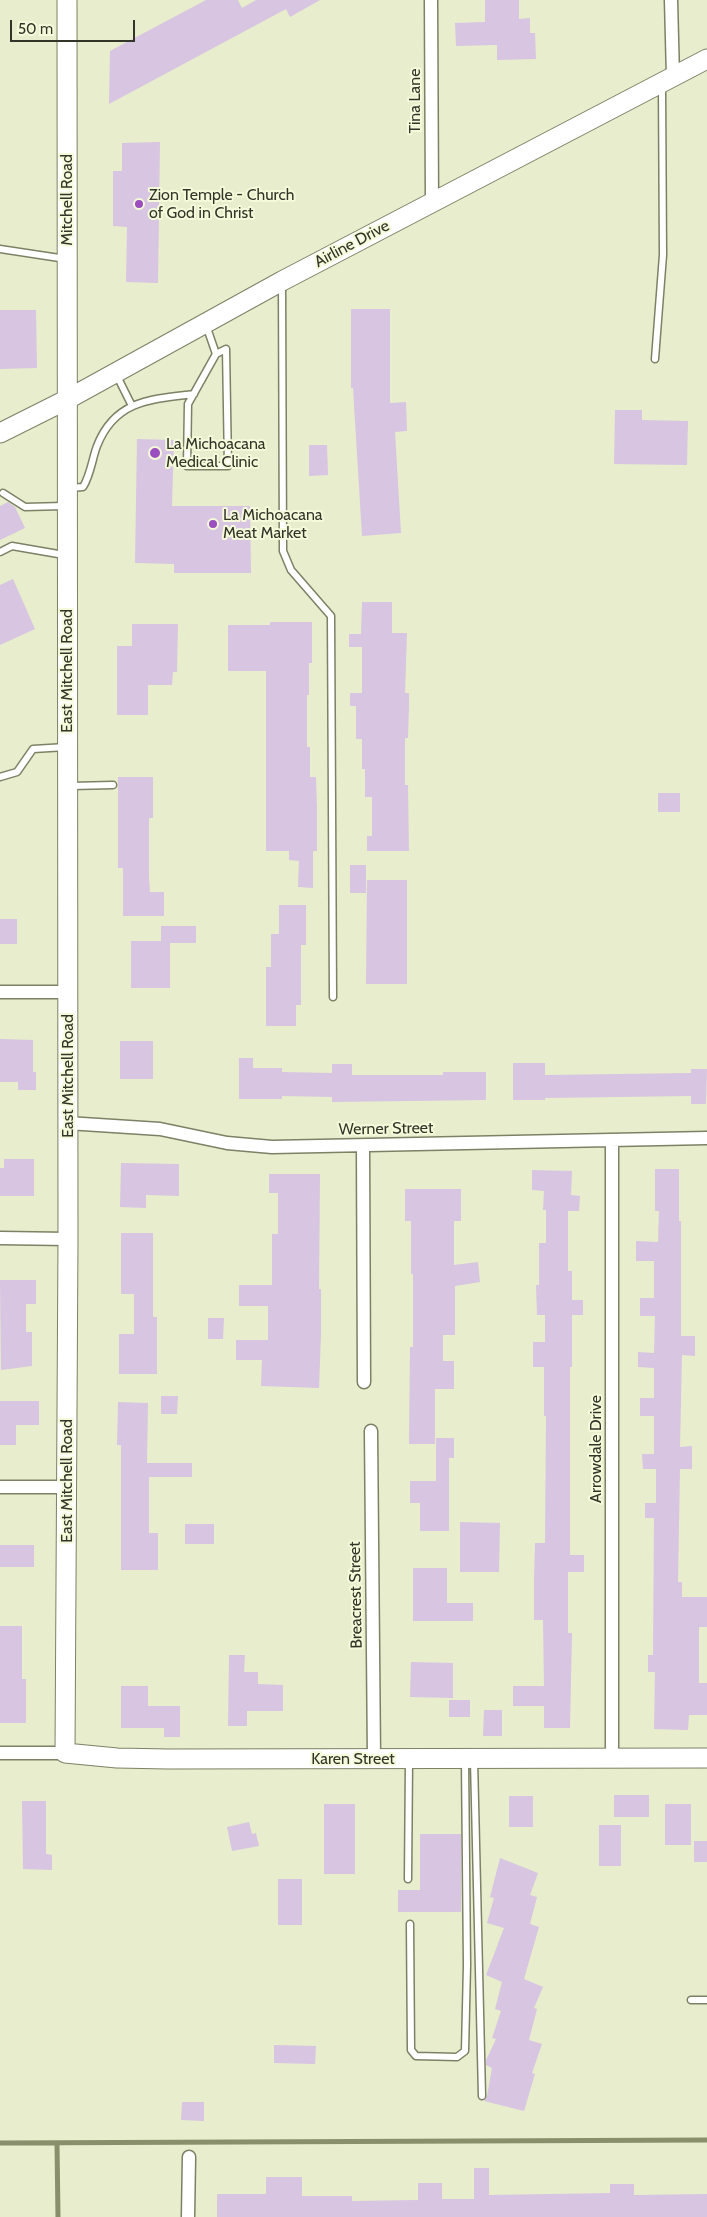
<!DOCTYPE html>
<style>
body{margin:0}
#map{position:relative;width:707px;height:2217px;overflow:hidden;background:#e7edcd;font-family:Cabin,sans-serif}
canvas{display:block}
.scale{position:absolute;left:10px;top:20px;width:125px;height:22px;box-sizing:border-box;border:2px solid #333529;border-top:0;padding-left:6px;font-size:15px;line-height:18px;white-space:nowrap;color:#333529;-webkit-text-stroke:4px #f5fada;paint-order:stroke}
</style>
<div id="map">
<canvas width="707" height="2217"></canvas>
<div class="scale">50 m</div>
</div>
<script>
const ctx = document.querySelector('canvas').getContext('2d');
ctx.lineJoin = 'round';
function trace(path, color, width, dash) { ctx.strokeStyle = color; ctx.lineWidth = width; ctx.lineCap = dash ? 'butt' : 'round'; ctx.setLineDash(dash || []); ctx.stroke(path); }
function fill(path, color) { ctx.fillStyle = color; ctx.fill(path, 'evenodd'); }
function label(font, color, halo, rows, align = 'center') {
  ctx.font = font + ' Cabin,sans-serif'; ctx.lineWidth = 4; ctx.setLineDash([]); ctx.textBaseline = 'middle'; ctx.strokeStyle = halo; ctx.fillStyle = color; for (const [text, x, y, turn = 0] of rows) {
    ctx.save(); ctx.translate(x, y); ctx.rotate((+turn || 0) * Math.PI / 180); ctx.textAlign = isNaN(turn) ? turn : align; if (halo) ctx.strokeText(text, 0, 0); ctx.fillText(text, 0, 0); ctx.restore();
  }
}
trace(new Path2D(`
 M 0,2143 L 707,2140
 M 57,2143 L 58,2217`), '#898f6a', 5);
fill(new Path2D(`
 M 206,0 L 238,0 L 242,8 L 256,0 L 320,0 L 290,17 L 286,9 L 109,104 L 110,51 Z
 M 485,0 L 519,0 L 519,19 L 530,18 L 530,33 L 535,33 L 536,59 L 497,60 L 497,45 L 456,46 L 455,23 L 485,22 Z
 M 160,142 L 158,283 L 126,282 L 127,227 L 113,226 L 113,171 L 122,171 L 122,143 Z
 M 351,309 L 390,309 L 390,403 L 406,402 L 407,431 L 395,432 L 401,533 L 362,536 L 353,388 L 351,388 Z
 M 0,310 L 36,310 L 37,368 L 0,369 Z
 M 615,410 L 642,410 L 642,420 L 688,421 L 687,465 L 614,464 Z
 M 137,439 L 174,440 L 172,506 L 250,506 L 251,573 L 174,573 L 174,564 L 135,563 Z
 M 309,445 L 327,445 L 328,475 L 309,476 Z
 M 8,502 L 15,507 L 25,528 L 0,540 L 0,506 Z
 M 13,579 L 35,629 L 0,645 L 0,585 Z
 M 362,602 L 392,602 L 392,633 L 407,633 L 405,693 L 409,693 L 409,706 L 408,738 L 405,738 L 405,785 L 408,785 L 409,851 L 367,851 L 367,836 L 372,836 L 372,797 L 365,797 L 365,769 L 362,769 L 362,739 L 356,739 L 356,706 L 350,706 L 350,693 L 362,693 L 362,647 L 349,647 L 349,634 L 361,634 Z
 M 270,622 L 312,622 L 312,663 L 309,663 L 309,695 L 307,695 L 307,747 L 310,747 L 310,777 L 316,777 L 317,808 L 317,851 L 313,851 L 313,888 L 298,887 L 299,861 L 289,860 L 289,851 L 266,851 L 266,671 L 228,671 L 228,625 L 270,625 Z
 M 132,624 L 178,624 L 177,672 L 173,672 L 172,685 L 148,685 L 148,715 L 117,715 L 117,646 L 132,646 Z
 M 118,777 L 153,777 L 153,818 L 149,818 L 149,878 L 150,892 L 164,892 L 164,916 L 123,916 L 123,868 L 118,868 Z
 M 658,793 L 680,793 L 680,812 L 658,812 Z
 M 350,865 L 366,865 L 366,893 L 350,893 Z
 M 367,880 L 407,880 L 407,984 L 366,984 Z
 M 279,905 L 306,905 L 306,945 L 301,945 L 301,1005 L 296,1005 L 296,1026 L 266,1026 L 266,967 L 271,967 L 271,934 L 279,934 Z
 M 0,919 L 17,919 L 17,944 L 0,944 Z
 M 161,926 L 196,926 L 196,943 L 170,943 L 170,988 L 131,988 L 131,941 L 161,941 Z
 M 0,1039 L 33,1040 L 33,1072 L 36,1072 L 36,1090 L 18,1090 L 18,1082 L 0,1082 Z
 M 120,1041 L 153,1041 L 153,1079 L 120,1079 Z
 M 239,1058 L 253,1058 L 253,1068 L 282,1068 L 282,1072 L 332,1073 L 332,1064 L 352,1064 L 352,1075 L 443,1075 L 443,1072 L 486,1072 L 486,1100 L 332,1102 L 332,1097 L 282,1096 L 282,1099 L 239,1099 Z
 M 513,1063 L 545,1063 L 545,1075 L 691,1073 L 691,1069 L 707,1069 L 706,1104 L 691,1104 L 691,1096 L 545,1098 L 545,1100 L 513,1100 Z
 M 4,1159 L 34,1159 L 34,1196 L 0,1196 L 0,1168 L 4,1168 Z
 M 121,1163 L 179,1164 L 179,1196 L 146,1195 L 146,1208 L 120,1207 Z
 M 655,1169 L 679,1169 L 679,1221 L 681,1221 L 681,1336 L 695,1336 L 695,1356 L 682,1355 L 680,1447 L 692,1446 L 692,1469 L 680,1469 L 678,1582 L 682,1582 L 682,1597 L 707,1597 L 707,1627 L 699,1627 L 699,1683 L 707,1683 L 707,1715 L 689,1715 L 688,1730 L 654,1729 L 655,1672 L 648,1672 L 648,1655 L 653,1655 L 654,1518 L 645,1518 L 645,1503 L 656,1503 L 656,1469 L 643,1469 L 642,1454 L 654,1454 L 654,1416 L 640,1416 L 640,1398 L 654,1398 L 654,1368 L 638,1367 L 638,1352 L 654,1353 L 655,1316 L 640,1316 L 640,1298 L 654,1298 L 654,1261 L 636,1261 L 636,1241 L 658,1242 L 659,1211 L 655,1211 Z
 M 532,1170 L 572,1171 L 571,1195 L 580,1196 L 579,1211 L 568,1211 L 568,1271 L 572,1271 L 572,1300 L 583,1300 L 583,1315 L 572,1315 L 572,1367 L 570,1367 L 570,1555 L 584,1555 L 584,1572 L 568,1572 L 568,1633 L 572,1633 L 570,1728 L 544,1728 L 544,1706 L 513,1706 L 513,1686 L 544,1686 L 543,1620 L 534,1620 L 534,1580 L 535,1543 L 545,1543 L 546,1416 L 544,1416 L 544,1367 L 533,1367 L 533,1342 L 545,1342 L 545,1315 L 537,1315 L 536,1285 L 539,1285 L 539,1243 L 546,1243 L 546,1210 L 543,1210 L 544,1191 L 532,1190 Z
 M 269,1174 L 320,1174 L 319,1289 L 321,1289 L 321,1333 L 319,1388 L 261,1386 L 262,1360 L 236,1360 L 236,1340 L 268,1340 L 268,1306 L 239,1306 L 239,1285 L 272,1285 L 272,1234 L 278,1234 L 278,1193 L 269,1193 Z
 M 405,1189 L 461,1189 L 461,1221 L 454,1221 L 454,1265 L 478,1262 L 480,1282 L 455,1286 L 455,1335 L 443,1335 L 443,1361 L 454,1361 L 454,1389 L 435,1389 L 435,1444 L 409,1444 L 410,1347 L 413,1347 L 413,1274 L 411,1274 L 411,1221 L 405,1221 Z
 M 121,1233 L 153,1233 L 153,1317 L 157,1317 L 157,1374 L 119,1374 L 119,1334 L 134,1334 L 134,1294 L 121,1294 Z
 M 0,1280 L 36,1280 L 36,1304 L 26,1304 L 26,1332 L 32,1332 L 32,1366 L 1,1370 Z
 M 208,1318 L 224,1318 L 223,1339 L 208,1339 Z
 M 161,1396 L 178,1396 L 177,1414 L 161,1414 Z
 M 0,1401 L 39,1401 L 39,1425 L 16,1425 L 16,1445 L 0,1445 Z
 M 118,1402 L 148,1403 L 147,1463 L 192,1463 L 192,1477 L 149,1477 L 149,1533 L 158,1533 L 158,1570 L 121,1570 L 121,1445 L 117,1445 Z
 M 436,1438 L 454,1438 L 454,1458 L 449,1458 L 449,1531 L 420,1531 L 420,1503 L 410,1503 L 410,1481 L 436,1481 Z
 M 460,1522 L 500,1523 L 499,1572 L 460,1572 Z
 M 185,1524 L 214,1524 L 214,1544 L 185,1544 Z
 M 0,1545 L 34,1545 L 34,1567 L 0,1567 Z
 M 413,1568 L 447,1568 L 447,1603 L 473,1603 L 473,1621 L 413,1621 Z
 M 0,1626 L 22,1626 L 22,1679 L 26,1679 L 26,1723 L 0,1723 Z
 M 229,1655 L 245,1655 L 244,1672 L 258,1672 L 258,1684 L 283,1685 L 283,1711 L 247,1711 L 247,1726 L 228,1726 Z
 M 411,1662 L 453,1663 L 453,1698 L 410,1697 Z
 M 121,1686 L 148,1686 L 148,1706 L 180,1706 L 180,1737 L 164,1737 L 164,1728 L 121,1728 Z
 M 449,1700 L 470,1700 L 470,1717 L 449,1717 Z
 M 484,1710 L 502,1710 L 502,1736 L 483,1736 Z
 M 614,1795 L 649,1795 L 649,1817 L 614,1817 Z
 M 509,1796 L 533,1796 L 533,1827 L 509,1827 Z
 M 22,1801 L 46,1801 L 46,1854 L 52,1855 L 52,1870 L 23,1869 Z
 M 324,1804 L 355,1804 L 355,1874 L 324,1874 Z
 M 665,1804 L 691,1804 L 691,1845 L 665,1845 Z
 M 249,1822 L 252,1834 L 256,1833 L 259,1846 L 232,1851 L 227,1827 Z
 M 599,1825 L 621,1825 L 621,1866 L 599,1866 Z
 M 420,1834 L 461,1834 L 461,1912 L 398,1912 L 398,1890 L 420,1890 Z
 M 694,1841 L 707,1841 L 707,1862 L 694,1862 Z
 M 500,1858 L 538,1873 L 530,1895 L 537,1897 L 530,1924 L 539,1927 L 524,1979 L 543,1987 L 534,2008 L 537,2009 L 529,2040 L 542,2044 L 532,2073 L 535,2074 L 524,2111 L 484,2101 L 487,2096 L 492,2068 L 486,2065 L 486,2060 L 496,2039 L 492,2038 L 501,2011 L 495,2009 L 502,1982 L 486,1975 L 504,1928 L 487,1923 L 494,1898 L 490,1897 Z
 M 278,1879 L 302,1879 L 302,1925 L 278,1925 Z
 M 274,2045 L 316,2046 L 315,2064 L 274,2063 Z
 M 182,2102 L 204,2102 L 204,2121 L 181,2120 Z
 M 474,2168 L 489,2168 L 489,2195 L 610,2193 L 610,2184 L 634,2184 L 634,2195 L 707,2194 L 707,2217 L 217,2217 L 217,2194 L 266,2194 L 266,2177 L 302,2177 L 302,2196 L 352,2196 L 352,2201 L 418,2200 L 418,2183 L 442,2183 L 442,2199 L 474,2199 Z`), '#d7c5e1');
const lane = new Path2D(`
 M 0,249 L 66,259
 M 282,284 L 283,551 L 291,570 L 331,616 L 333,997
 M 206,325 L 216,354 L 188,404 L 187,466 L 228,466 L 226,349 L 216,354
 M 655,359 L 663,255 L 662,86
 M 116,374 L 132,406
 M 69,488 L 83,487 C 91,474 92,459 97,446 C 115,400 151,399 194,394
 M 3,493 L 25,507 L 64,506
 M 0,552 L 12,546 L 64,555
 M 0,777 L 17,772 L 33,749 L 66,747
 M 71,786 L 113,785
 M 474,1760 L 482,2096
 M 408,1879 L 409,1760
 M 410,1924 L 411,2050 L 416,2056 L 457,2057 L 465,2051 L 467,1965 L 465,1760
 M 691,2000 L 707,2000`);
const street = new Path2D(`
 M 431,0 L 432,202
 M 671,0 L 673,77
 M 0,992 L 68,992
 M 67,1123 L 160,1129 L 227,1143 L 272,1147 L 707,1138
 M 612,1141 L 612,1758
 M 363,1146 L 364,1382
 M 0,1238 L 68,1239
 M 371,1431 L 374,1759
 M 0,1487 L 67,1487
 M 0,1753 L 65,1753
 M 188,2217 L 189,2157`);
const secondary = new Path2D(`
 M 67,0 L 68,1239 L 65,1753 L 117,1758 L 168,1759 L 707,1758
 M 0,433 L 68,399 L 282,281 L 707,59`);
trace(lane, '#7d8165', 9);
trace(street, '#7d8165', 15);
trace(secondary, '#7d8165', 21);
trace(lane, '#fff', 6);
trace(street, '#fff', 12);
trace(secondary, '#fff', 19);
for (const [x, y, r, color] of [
 [139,204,5,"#9a4ebf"],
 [155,453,6,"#9a4ebf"],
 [213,524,5,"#9a4ebf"]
]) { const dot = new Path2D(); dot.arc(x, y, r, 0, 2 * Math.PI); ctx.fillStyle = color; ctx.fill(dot); trace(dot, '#f5fada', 2); }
label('16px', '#333529', '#f5fada', [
 ["Tina Lane",415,101,-90],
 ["Mitchell Road",67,200,-90],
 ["Airline Drive",352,244,-28],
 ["East Mitchell Road",67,671,-90],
 ["East Mitchell Road",68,1076,-90],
 ["Werner Street",386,1129,-1],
 ["Arrowdale Drive",596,1449,-90],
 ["East Mitchell Road",67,1481,-90],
 ["Breacrest Street",356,1595,-91],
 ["Karen Street",353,1759]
]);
label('16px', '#333529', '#f5fada', [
 ["Zion Temple - Church",149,195],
 ["of God in Christ",149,213],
 ["La Michoacana",166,444],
 ["Medical Clinic",166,462],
 ["La Michoacana",223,515],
 ["Meat Market",223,533]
], 'left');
</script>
